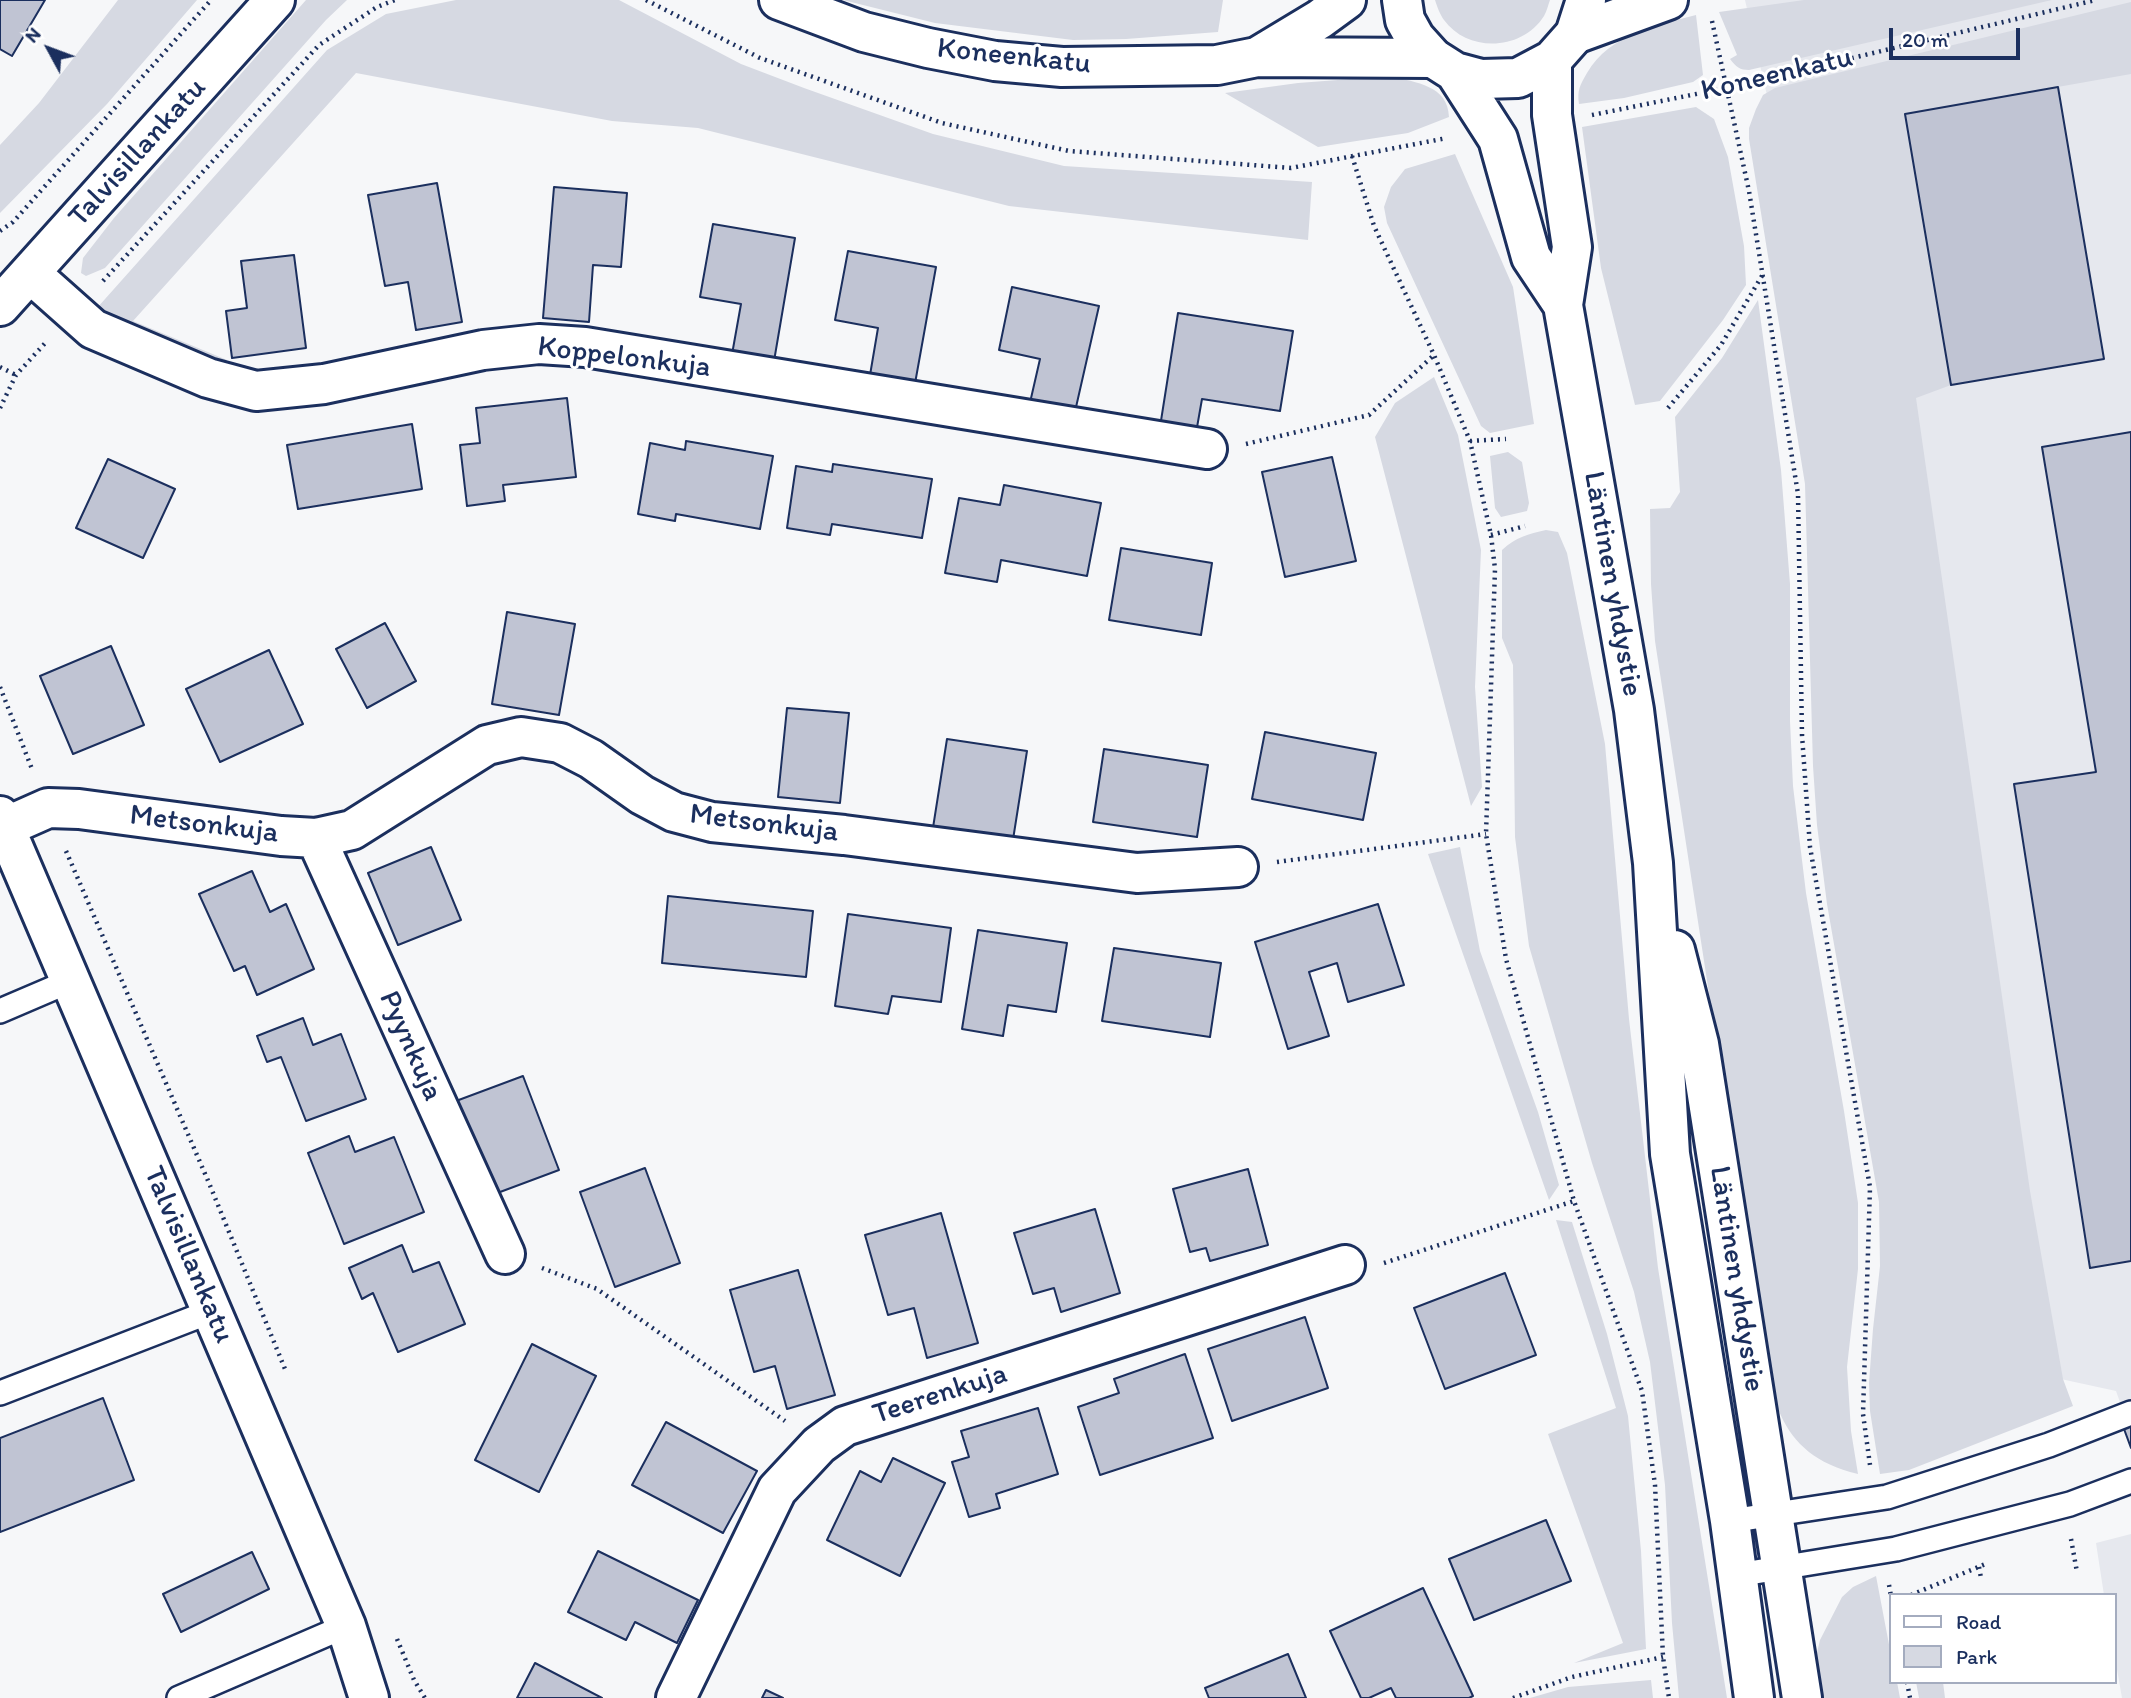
<!DOCTYPE html>
<meta charset="utf-8">
<style>
body{margin:0}
#map{position:relative;width:2131px;height:1698px;overflow:hidden;background:#f6f7f9;font-family:Itim,sans-serif}
canvas{display:block}
.legend{position:absolute;left:1889px;top:1593px;width:228px;height:91px;box-sizing:border-box;background:#fff;border:2px solid #a4acbf;margin:0;padding:9px 12px;list-style:none;font-size:21px;color:#1b2f5e}
.legend li{display:flex;align-items:center;gap:14px;height:35px}
.legend b{width:35px;border:2px solid #a4acbf}
.north{position:absolute;left:14px;top:14px;width:70px;height:70px;-webkit-text-stroke:5px #fff;paint-order:stroke;rotate:311deg;font-size:19px;font-weight:700;line-height:28px;text-align:center;color:#1b2f5e}
.north::after{content:'';display:block;margin:auto;width:24px;height:32px;background:#1b2f5e;clip-path:polygon(50% 0,100% 100%,50% 72%,0 100%)}
.scale{position:absolute;left:1889px;top:28px;width:131px;height:32px;box-sizing:border-box;border:4px solid #1b2f5e;border-top:0;padding-left:9px;font-size:21px;line-height:24px;white-space:nowrap;color:#1b2f5e;-webkit-text-stroke:5px #fff;paint-order:stroke}
</style>
<div id="map">
<canvas width="2131" height="1698"></canvas>
<ul class="legend">
<li><b style="height:9px;background:#fff"></b>Road</li>
<li><b style="height:19px;background:#d6d9e2"></b>Park</li>
</ul>
<div class="north">N</div>
<div class="scale">20 m</div>
</div>
<script>
const ctx = document.querySelector('canvas').getContext('2d');
ctx.lineJoin = 'round';
function fill(path, color) { ctx.fillStyle = color; ctx.fill(path, 'evenodd'); }
function trace(path, color, width, dash) { ctx.strokeStyle = color; ctx.lineWidth = width; ctx.lineCap = dash ? 'butt' : 'round'; ctx.setLineDash(dash || []); ctx.stroke(path); }
function label(font, color, halo, rows, align = 'center') {
  ctx.font = font + ' Itim,sans-serif'; ctx.lineWidth = 6; ctx.setLineDash([]); ctx.textBaseline = 'middle'; ctx.strokeStyle = halo; ctx.fillStyle = color; for (const [text, x, y, turn = 0] of rows) {
    ctx.save(); ctx.translate(x, y); ctx.rotate((+turn || 0) * Math.PI / 180); ctx.textAlign = isNaN(turn) ? turn : align; if (halo) ctx.strokeText(text, 0, 0); ctx.fillText(text, 0, 0); ctx.restore();
  }
}
fill(new Path2D(`
 M 1745,0 L 2131,0 L 2131,1433 L 2116,1391 L 1978,1361 L 1769,104 Z
 M 2131,1534 L 2131,1698 L 2122,1698 L 2115,1658 L 2115,1595 L 2104,1595 L 2096,1543 Z`), '#e6e8ee');
fill(new Path2D(`
 M 118,0 L 197,0 L 107,104 L 0,213 L 0,145 L 39,103 Z
 M 306,0 L 347,0 L 326,20 L 105,268 L 86,276 L 81,273 L 83,258 L 114,218 Z
 M 456,0 L 619,0 L 741,64 L 804,88 L 933,134 L 1064,166 L 1312,182 L 1308,240 L 1009,206 L 698,128 L 612,121 L 356,73 L 133,321 L 227,360 L 221,370 L 127,330 L 97,308 L 327,50 L 386,14 Z
 M 843,0 L 1223,0 L 1218,32 L 1126,39 L 1073,40 L 935,23 Z
 M 1435,0 L 1550,0 C 1548,5 1547,11 1544,16 C 1522,51 1468,53 1444,20 C 1440,15 1437,6 1435,0 Z
 M 1804,0 L 2052,0 L 1749,70 C 1740,70 1736,67 1730,59 L 1737,55 L 1719,12 Z
 M 2131,2 L 2131,74 L 1905,114 L 1951,385 L 1916,398 L 2030,1191 L 2063,1379 L 2073,1406 L 1909,1470 L 1880,1474 L 1870,1411 L 1869,1383 L 1873,1329 L 1880,1266 L 1879,1202 L 1827,904 L 1817,825 L 1813,766 L 1805,484 L 1749,139 L 1749,128 L 1756,109 L 1763,95 L 1775,88 Z
 M 1696,15 L 1703,75 L 1693,82 L 1624,98 L 1579,104 C 1577,90 1580,85 1587,73 C 1610,34 1655,26 1696,15 Z
 M 1391,76 C 1416,83 1448,85 1449,117 L 1408,133 L 1318,147 L 1225,93 L 1298,83 Z
 M 1696,107 L 1714,119 L 1728,157 L 1744,246 L 1746,285 L 1723,320 L 1660,401 L 1635,405 L 1601,268 L 1582,127 Z
 M 1455,154 L 1513,287 L 1534,424 L 1490,433 L 1481,426 L 1387,223 L 1384,207 L 1391,187 L 1405,169 Z
 M 1758,300 L 1781,470 L 1790,584 L 1790,721 L 1793,786 L 1806,893 L 1844,1111 L 1858,1203 L 1858,1269 L 1847,1367 L 1851,1431 L 1858,1474 C 1774,1454 1771,1392 1759,1320 L 1655,641 L 1651,584 L 1650,509 L 1670,508 L 1680,492 L 1675,417 L 1722,358 Z
 M 1434,377 L 1458,435 L 1481,550 L 1475,687 L 1482,787 L 1471,806 L 1375,437 L 1395,403 Z
 M 1508,452 L 1522,462 L 1529,503 L 1527,511 L 1501,517 L 1495,508 L 1490,456 Z
 M 1546,530 L 1558,532 L 1567,553 L 1605,744 L 1629,1019 L 1658,1268 L 1727,1698 L 1679,1698 L 1672,1623 L 1665,1485 L 1650,1362 L 1634,1292 L 1592,1163 L 1529,946 L 1515,837 L 1513,665 L 1502,638 L 1502,550 C 1516,537 1528,534 1546,530 Z
 M 1460,847 L 1480,951 L 1538,1112 L 1559,1185 L 1549,1200 L 1428,854 Z
 M 1556,1220 L 1572,1222 L 1607,1334 L 1628,1416 L 1641,1551 L 1646,1649 L 1574,1663 L 1623,1643 L 1548,1434 L 1616,1408 Z
 M 1876,1576 L 1891,1655 L 1891,1682 L 1897,1682 L 1900,1698 L 1819,1698 L 1814,1665 L 1820,1640 L 1842,1597 L 1853,1587 Z
 M 1651,1680 L 1653,1698 L 1530,1698 L 1568,1687 Z
 M 1916,1682 L 1943,1682 L 1945,1698 L 1919,1698 Z`), '#d6d9e2');
const building = new Path2D(`
 M 0,0 L 45,0 L 12,56 L 0,49 Z
 M 2058,87 L 2104,359 L 1951,385 L 1905,114 Z
 M 437,183 L 462,322 L 416,330 L 408,282 L 385,286 L 368,195 Z
 M 554,187 L 627,193 L 621,267 L 593,265 L 589,322 L 543,318 Z
 M 713,224 L 795,238 L 773,367 L 731,360 L 741,304 L 700,297 Z
 M 848,251 L 936,267 L 914,389 L 869,381 L 878,328 L 835,320 Z
 M 294,255 L 306,348 L 232,358 L 226,311 L 247,308 L 241,261 Z
 M 1012,287 L 1099,306 L 1074,416 L 1029,407 L 1040,359 L 999,350 Z
 M 1178,313 L 1293,331 L 1280,411 L 1202,399 L 1196,433 L 1160,427 Z
 M 567,398 L 576,477 L 503,485 L 505,501 L 467,506 L 460,445 L 480,443 L 476,408 Z
 M 412,424 L 422,489 L 298,509 L 287,445 Z
 M 2131,432 L 2131,1261 L 2090,1268 L 2014,784 L 2096,772 L 2042,447 Z
 M 686,441 L 773,456 L 760,529 L 676,514 L 675,521 L 638,514 L 650,443 L 685,450 Z
 M 1332,457 L 1356,561 L 1285,577 L 1262,472 Z
 M 108,459 L 175,489 L 143,558 L 76,528 Z
 M 833,464 L 932,479 L 922,538 L 832,524 L 830,535 L 787,528 L 796,466 L 832,472 Z
 M 1004,485 L 1101,503 L 1087,576 L 1001,560 L 997,582 L 945,573 L 959,498 L 1000,505 Z
 M 1121,548 L 1212,563 L 1201,635 L 1109,620 Z
 M 507,612 L 575,624 L 559,715 L 492,704 Z
 M 385,623 L 416,681 L 367,708 L 336,649 Z
 M 111,646 L 144,725 L 73,754 L 40,676 Z
 M 269,650 L 303,724 L 220,762 L 186,689 Z
 M 787,708 L 849,713 L 840,803 L 778,797 Z
 M 1265,732 L 1376,753 L 1363,820 L 1252,799 Z
 M 947,739 L 1027,751 L 1012,846 L 932,834 Z
 M 1104,749 L 1208,765 L 1197,837 L 1093,822 Z
 M 431,847 L 461,920 L 398,945 L 368,873 Z
 M 252,871 L 270,912 L 286,904 L 314,969 L 257,995 L 245,966 L 234,971 L 199,894 Z
 M 668,896 L 813,911 L 806,977 L 662,963 Z
 M 1378,904 L 1404,985 L 1348,1002 L 1337,963 L 1309,972 L 1329,1036 L 1288,1049 L 1255,942 Z
 M 848,914 L 951,928 L 941,1002 L 892,996 L 888,1014 L 835,1006 Z
 M 978,930 L 1067,943 L 1056,1012 L 1008,1005 L 1003,1036 L 962,1029 Z
 M 1114,948 L 1221,963 L 1210,1037 L 1102,1021 Z
 M 303,1018 L 313,1045 L 341,1034 L 366,1099 L 306,1121 L 281,1057 L 267,1062 L 257,1036 Z
 M 523,1076 L 559,1170 L 492,1195 L 456,1101 Z
 M 349,1136 L 355,1152 L 394,1137 L 424,1212 L 344,1244 L 308,1153 Z
 M 645,1168 L 680,1263 L 615,1287 L 580,1192 Z
 M 1248,1169 L 1268,1245 L 1210,1261 L 1206,1248 L 1190,1252 L 1173,1189 Z
 M 1095,1209 L 1120,1293 L 1061,1312 L 1054,1288 L 1033,1294 L 1014,1233 Z
 M 941,1213 L 978,1343 L 927,1358 L 914,1308 L 888,1315 L 865,1235 Z
 M 402,1245 L 413,1272 L 439,1262 L 465,1324 L 398,1352 L 373,1293 L 362,1299 L 349,1268 Z
 M 798,1270 L 835,1395 L 787,1409 L 775,1366 L 754,1372 L 730,1290 Z
 M 1505,1273 L 1536,1355 L 1445,1389 L 1414,1308 Z
 M 1305,1317 L 1328,1388 L 1232,1421 L 1208,1349 Z
 M 532,1344 L 596,1376 L 539,1492 L 475,1460 Z
 M 1185,1354 L 1213,1438 L 1100,1475 L 1078,1407 L 1119,1393 L 1114,1379 Z
 M 103,1398 L 134,1480 L 0,1532 L 0,1438 Z
 M 2131,1405 L 2131,1448 L 2117,1410 Z
 M 1038,1408 L 1058,1474 L 996,1494 L 1000,1508 L 969,1517 L 952,1462 L 969,1457 L 961,1431 Z
 M 666,1422 L 757,1471 L 723,1533 L 632,1485 Z
 M 893,1458 L 945,1483 L 900,1576 L 827,1540 L 860,1471 L 881,1482 Z
 M 1546,1520 L 1571,1581 L 1474,1620 L 1449,1559 Z
 M 598,1551 L 698,1600 L 677,1643 L 635,1622 L 626,1640 L 568,1612 Z
 M 252,1552 L 269,1589 L 181,1632 L 163,1594 Z
 M 1423,1588 L 1473,1696 L 1469,1698 L 1396,1698 L 1391,1688 L 1369,1698 L 1361,1698 L 1330,1631 Z
 M 1288,1654 L 1306,1698 L 1209,1698 L 1205,1688 Z
 M 535,1663 L 602,1698 L 517,1698 Z
 M 766,1690 L 783,1698 L 762,1698 Z`);
fill(building, '#c0c4d3');
trace(building, '#1b2f5e', 2);
const service = new Path2D(`
 M 0,1011 L 70,981
 M 0,1393 L 212,1311
 M 1730,1521 L 1887,1497 L 2049,1445 L 2131,1413
 M 1737,1575 L 1896,1549 L 2070,1504 L 2131,1481
 M 179,1698 L 346,1626`);
const minor = new Path2D(`
 M 1575,34 L 1668,0
 M 30,273 L 93,329 L 208,378 L 256,391 L 324,384 L 483,350 L 539,344 L 585,347 L 1207,449
 M 0,306 L 275,0
 M 0,816 L 346,1626 L 369,1698
 M 5,827 L 48,808 L 79,809 L 281,836 L 316,838 L 352,830 L 487,745 L 521,737 L 560,743 L 591,759 L 642,795 L 674,812 L 712,822 L 844,835 L 1137,873 L 1238,867
 M 316,838 L 505,1254
 M 676,1698 L 777,1490 L 819,1445 L 845,1426 L 1345,1265`);
const tertiary = new Path2D(`
 M 779,0 L 864,32 L 928,48 L 995,61 L 1062,67 L 1217,65 L 1257,57 L 1433,58
 M 1257,57 L 1320,19 L 1346,0`);
const secondary = new Path2D(`
 M 1402,0 L 1405,20 L 1415,38 L 1433,58 L 1455,72 L 1481,79 L 1518,78 L 1552,60 L 1575,34 L 1586,0
 M 1552,60 L 1552,115 L 1572,247 L 1563,305 L 1634,710 L 1653,863 L 1670,1154 L 1730,1521 L 1754,1698
 M 1455,72 L 1498,139 L 1531,257 L 1563,305
 M 1675,950 L 1699,1044 L 1802,1698`);
trace(service, '#1b2f5e', 28);
trace(minor, '#1b2f5e', 44);
trace(tertiary, '#1b2f5e', 44);
trace(secondary, '#1b2f5e', 44);
trace(new Path2D(`
 M 646,0 L 760,58 L 942,123 L 1069,151 L 1291,168 L 1447,138
 M 1712,21 L 1749,191 L 1798,494 L 1802,735 L 1810,847 L 1870,1187 L 1863,1414 L 1870,1465
 M 1592,115 L 1726,88 L 2096,0
 M 1352,156 L 1374,226 L 1434,355 L 1470,441 L 1491,535 L 1495,569 L 1486,834 L 1506,959 L 1574,1201 L 1642,1391 L 1655,1485 L 1663,1657 L 1669,1698
 M 0,231 L 13,222 L 211,0
 M 103,281 L 319,45 L 377,7 L 395,0
 M 0,367 L 16,375
 M 0,408 L 16,375 L 47,341
 M 1668,408 L 1721,345 L 1763,274
 M 1470,441 L 1506,439
 M 1246,444 L 1369,415 L 1434,355
 M 1491,535 L 1525,526
 M 0,687 L 32,769
 M 66,851 L 209,1183 L 285,1369
 M 1277,862 L 1486,834
 M 1384,1263 L 1574,1201
 M 542,1268 L 597,1289 L 785,1421
 M 2071,1539 L 2077,1572
 M 1979,1567 L 1981,1578
 M 1889,1585 L 1891,1596
 M 1911,1595 L 1988,1563
 M 397,1639 L 414,1680 L 425,1698
 M 1907,1682 L 1910,1698
 M 1513,1698 L 1572,1677 L 1663,1657`), '#1b2f5e', 4.5, [2, 5]);
trace(service, '#fff', 23);
trace(minor, '#fff', 38);
trace(tertiary, '#fff', 38);
trace(secondary, '#fff', 38);
label('30px', '#1b2f5e', '#fff', [
 ["Koneenkatu",1014,57,6],
 ["Koneenkatu",1777,75,-13],
 ["Talvisillankatu",138,153,-48],
 ["Koppelonkuja",624,358,7],
 ["Läntinen yhdystie",1612,584,80],
 ["Metsonkuja",764,824,7],
 ["Metsonkuja",204,825,7],
 ["Pyynkuja",410,1046,66],
 ["Talvisillankatu",188,1255,67],
 ["Läntinen yhdystie",1736,1279,81],
 ["Teerenkuja",940,1395,-18]
]);
</script>
